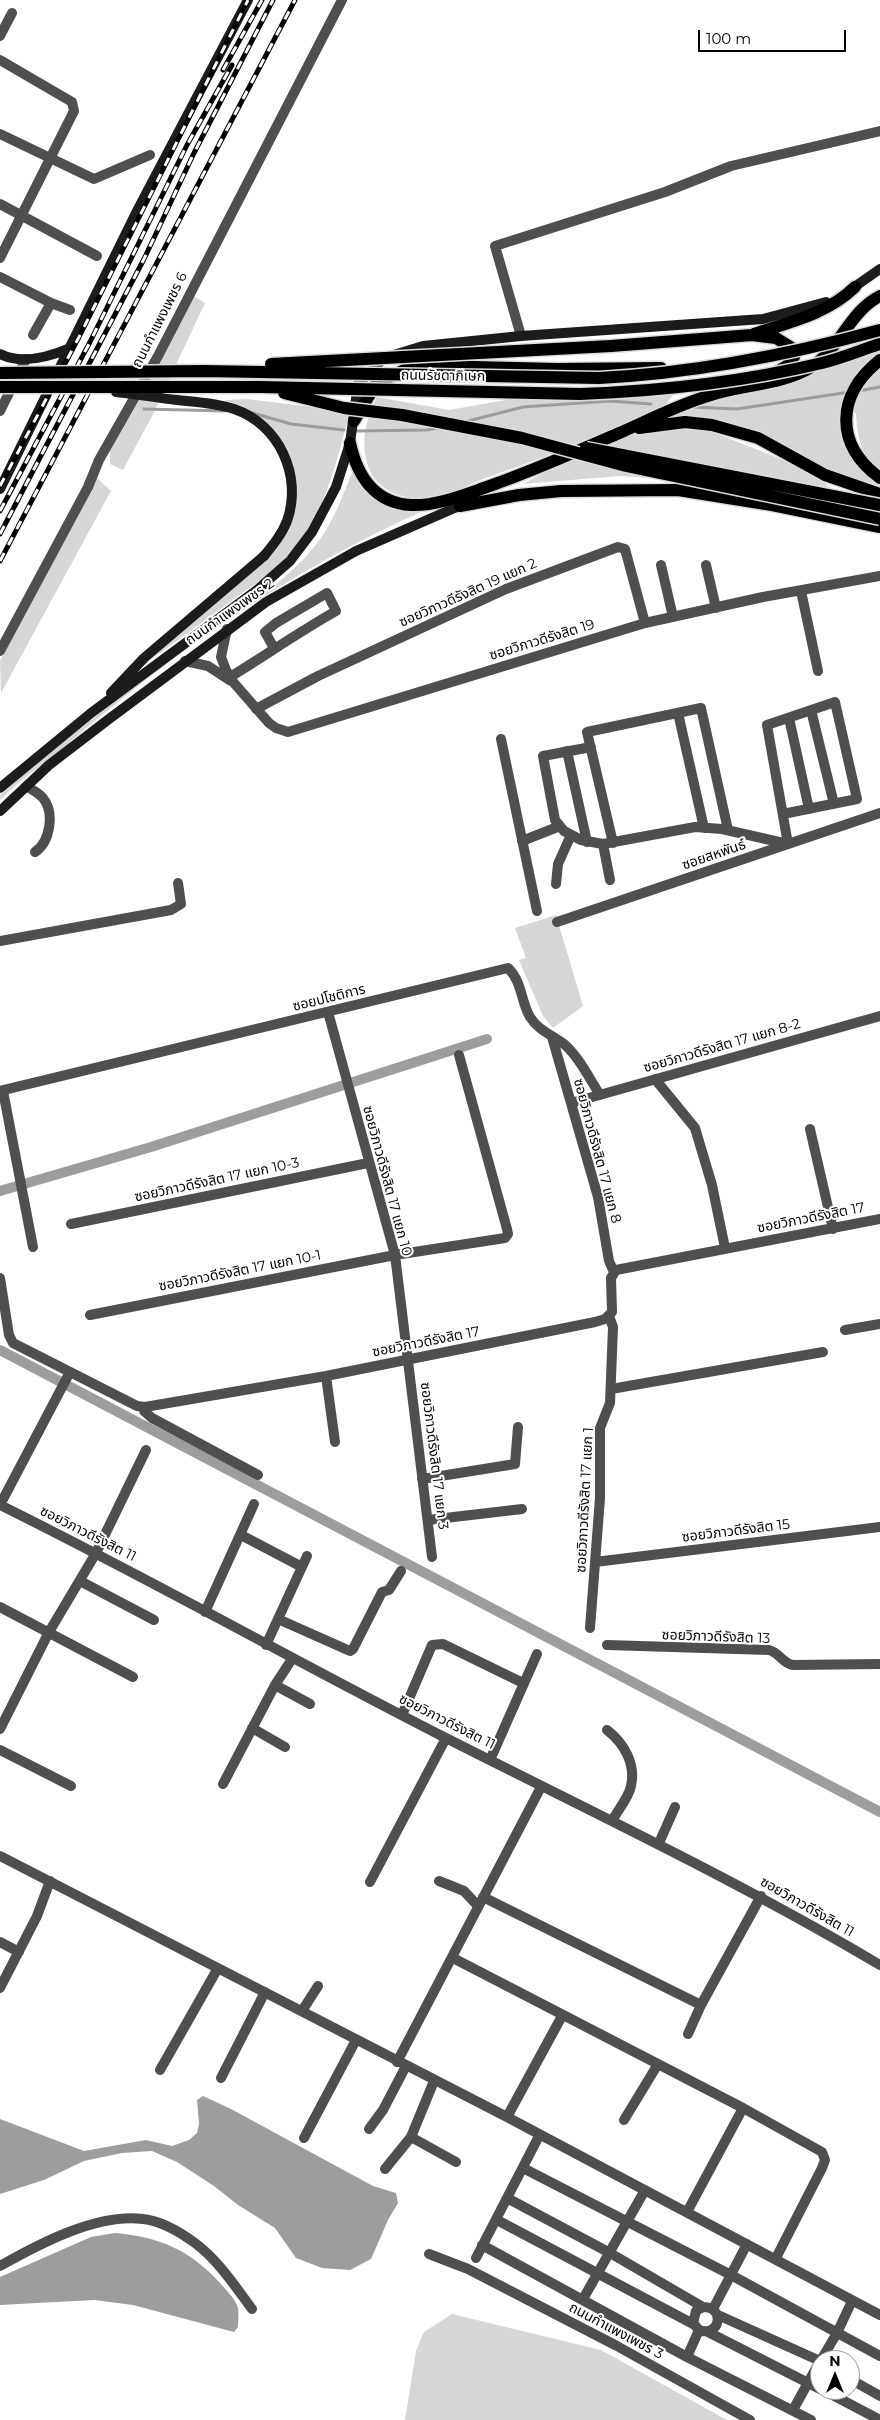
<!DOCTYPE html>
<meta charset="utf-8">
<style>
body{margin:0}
#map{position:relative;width:880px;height:2420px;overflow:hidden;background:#fff;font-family:Montserrat,sans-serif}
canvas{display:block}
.north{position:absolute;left:810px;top:2350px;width:50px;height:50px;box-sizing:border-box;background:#fff;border:1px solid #999;border-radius:50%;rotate:0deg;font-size:14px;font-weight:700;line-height:20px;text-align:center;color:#000}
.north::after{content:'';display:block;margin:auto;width:18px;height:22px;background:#000;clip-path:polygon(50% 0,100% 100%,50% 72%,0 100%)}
.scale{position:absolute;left:698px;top:30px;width:148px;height:22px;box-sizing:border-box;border:2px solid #000;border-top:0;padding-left:6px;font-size:15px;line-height:18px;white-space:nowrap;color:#000;-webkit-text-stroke:4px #fff;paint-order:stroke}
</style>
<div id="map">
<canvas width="880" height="2420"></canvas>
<div class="north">N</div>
<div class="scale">100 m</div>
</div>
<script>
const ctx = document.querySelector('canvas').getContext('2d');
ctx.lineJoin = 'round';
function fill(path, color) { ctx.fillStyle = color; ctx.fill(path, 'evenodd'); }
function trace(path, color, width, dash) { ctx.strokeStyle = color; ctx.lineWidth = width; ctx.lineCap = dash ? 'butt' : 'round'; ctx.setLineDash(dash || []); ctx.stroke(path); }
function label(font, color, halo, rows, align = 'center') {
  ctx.font = font + ' Montserrat,"Noto Sans Thai",sans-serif'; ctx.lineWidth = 4; ctx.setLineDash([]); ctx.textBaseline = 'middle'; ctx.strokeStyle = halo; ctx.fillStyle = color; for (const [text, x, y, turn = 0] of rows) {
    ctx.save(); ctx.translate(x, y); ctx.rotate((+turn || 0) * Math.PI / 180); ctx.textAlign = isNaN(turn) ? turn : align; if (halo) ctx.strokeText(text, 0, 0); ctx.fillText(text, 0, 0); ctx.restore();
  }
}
fill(new Path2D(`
 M 192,295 L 205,303 L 152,416 L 123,470 L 110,464 L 110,448 Z
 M 880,351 L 880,469 C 860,456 857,435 856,413 L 839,415 C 844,447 850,468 880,486 L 880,490 L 824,471 L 715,421 L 669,415 L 705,400 L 793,380 Z
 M 668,392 L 673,395 L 663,408 C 643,414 626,424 607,432 C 566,449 525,464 483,479 C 463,487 440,499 418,498 C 399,498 377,489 369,469 C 360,442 365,422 377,397 L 449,410 L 517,398 Z
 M 248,399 L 350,412 C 338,455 328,502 302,540 C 284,565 255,584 230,602 C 204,621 177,641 150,660 L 252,572 L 296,503 C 291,483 289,461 282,443 C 274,421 245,407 224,400 Z
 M 675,428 L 710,431 L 781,459 L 828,485 L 825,488 L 687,461 L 663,479 L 620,476 L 523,484 L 567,460 L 632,433 Z
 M 353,470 C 356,476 358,483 362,488 C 375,503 403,510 421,512 C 291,569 172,654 64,747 C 44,764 19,780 0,800 L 0,795 C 58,745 118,697 181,652 C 220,624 278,589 309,553 C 331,529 341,500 353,470 Z
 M 96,477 L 111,491 L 1,693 L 0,661 Z
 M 556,915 L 583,1006 L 553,1028 L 543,1016 L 519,960 L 526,958 L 515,928 Z
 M 452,2314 L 601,2350 L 727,2420 L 405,2420 L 416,2351 L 424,2332 Z`), '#d6d6d6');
fill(new Path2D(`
 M 203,2096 L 231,2109 L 373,2186 L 396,2193 L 398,2203 L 388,2220 L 371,2259 L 350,2270 L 322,2268 L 296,2258 L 275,2228 L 238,2205 L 214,2186 L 177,2162 L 152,2151 L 122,2153 L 84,2161 L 44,2180 L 0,2194 L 0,2119 L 84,2151 L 146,2140 L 172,2146 L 189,2140 L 197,2133 L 199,2124 L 197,2100 Z
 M 115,2233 C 160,2237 190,2250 220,2283 C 226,2290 235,2298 238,2308 C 239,2314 238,2321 238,2327 L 234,2332 L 133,2305 L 94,2300 L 0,2305 L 0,2277 L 91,2237 Z`), '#9d9d9d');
trace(new Path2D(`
 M 858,391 L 880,387
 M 692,407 L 737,409 L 850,392
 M 144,409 L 225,411
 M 249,412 L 291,424 L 344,430
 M 464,422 L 523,407 L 610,401 L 651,404
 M 357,431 L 427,430 L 441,427`), '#9d9d9d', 3);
trace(new Path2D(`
 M 0,1191 L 151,1147 L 487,1039
 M 0,1350 L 880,1812`), '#9d9d9d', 10);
const primary = new Path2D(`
 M 754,334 C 790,322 827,314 855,287
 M 611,346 L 752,335 L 776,338 L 792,348 L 794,357 L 787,366 L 775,373
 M 880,360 C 836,395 834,444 880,478
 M 354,421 L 376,384 L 404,370 L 431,366 L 557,369 L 661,368
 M 639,428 L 685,422 L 712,425 L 758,438 L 825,475 L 880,494
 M 350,443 C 357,475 374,503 411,505 C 435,506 461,496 484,488 C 531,472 578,451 624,431 C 653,418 680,404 711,395 C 742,385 786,384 813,366 C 840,348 850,311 880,296
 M 460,506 L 519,495 L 561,491 L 678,490 L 772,505 L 880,527`);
trace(primary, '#dbdbdb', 15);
trace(new Path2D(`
 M 0,36 L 12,13
 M 0,60 L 72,102 L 74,111 L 0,258
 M 0,134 L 94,179 L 150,155
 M 0,204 L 97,256
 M 0,277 L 51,303 L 70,310
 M 33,335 L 51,303
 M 521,336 L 495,246 L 665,192 L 731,166 L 880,131
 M 0,411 L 26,359
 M 661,565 L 673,617
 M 706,565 L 716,608
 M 801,591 L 818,671
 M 227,629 L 221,657 L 226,670 L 234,683 L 269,723 L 276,728 L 288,732 L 645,623 L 763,597 L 880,576
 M 0,651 L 88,487 L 99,460 L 158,356 L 342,0
 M 185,661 L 208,666 L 231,681
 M 230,677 C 266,655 299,632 336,611 L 327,593 L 276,623 L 265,632 L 274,648
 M 256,709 L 318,676 L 506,589 L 618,547 L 625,549 L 645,623
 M 811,710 L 834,804
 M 678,713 L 704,828
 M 789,718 L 809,809
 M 501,739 L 537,911
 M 591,747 L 543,756 L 555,820 L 564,831 L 581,840 L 603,844 L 695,827 L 722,829 L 788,844 L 767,725 L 835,702 L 857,799 L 783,814
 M 567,751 L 587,842
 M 27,786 C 32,790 39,793 43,798 C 55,813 50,842 35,852
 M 522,841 L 560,826
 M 613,843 L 587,732 L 701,708 L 728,830
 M 603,844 L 610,880
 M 556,884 L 558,864 L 571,835
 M 557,922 L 880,813
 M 0,941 L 171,910 L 181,904 L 178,883
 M 328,1012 L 395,1255 L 432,1557
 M 552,1037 L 598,1197 L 609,1261 L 614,1272
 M 655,1079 L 695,1128 L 712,1185 L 725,1248
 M 0,1091 L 508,968 C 522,981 521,1002 530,1017 C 538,1030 552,1035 564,1044 C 579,1057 589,1078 600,1095
 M 3,1091 L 33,1247
 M 571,1103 L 880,1016
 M 810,1129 L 833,1229
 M 71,1224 L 368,1163
 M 0,1278 L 9,1335 L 13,1343 L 137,1406 L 145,1407 L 326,1376 L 595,1322 L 605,1319 L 612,1312 L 611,1278 L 616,1270 L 880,1219
 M 90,1315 L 395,1255 L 505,1238 L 508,1234 L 507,1229 L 459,1055
 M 845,1330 L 880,1324
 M 326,1376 L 335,1442
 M 611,1389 L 823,1352
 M 144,1407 L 144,1411 L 152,1418 L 258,1475
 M 422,1479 L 515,1464 L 518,1427
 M 0,1505 C 148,1578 291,1659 438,1734 C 586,1809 737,1880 880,1965
 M 0,1505 L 70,1372
 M 428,1520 L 522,1509
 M 241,1535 L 302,1567
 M 595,1562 L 880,1527
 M 80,1581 L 154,1620
 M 0,1607 L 133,1677
 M 205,1612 L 254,1504
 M 278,1619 L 350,1651 L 353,1649 L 382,1592 L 389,1590 L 401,1571
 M 590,1628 L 600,1498 L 600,1428 L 610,1403 L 613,1327 L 609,1316
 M 266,1645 L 307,1556
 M 607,1645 L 769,1650 C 780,1653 782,1663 793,1665 L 880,1664
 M 275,1685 L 310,1704
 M 402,1715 L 432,1645 L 443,1644 L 523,1683
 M 252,1728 L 285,1747
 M 0,1729 L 49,1632 L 96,1553 L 146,1450
 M 607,1730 C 624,1743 636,1764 631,1786 C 629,1797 618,1810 612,1821
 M 0,1750 L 71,1786
 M 490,1760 L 537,1654
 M 223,1784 L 275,1685 L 292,1659
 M 659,1843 L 675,1807
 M 0,1856 L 507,2117 L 880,2315
 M 439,1881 L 464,1891 L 478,1906
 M 370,1882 L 446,1738
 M 483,1897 L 701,2005
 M 0,1942 L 19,1952
 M 453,1958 L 743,2108 L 822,2152 L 825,2160 L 822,2168 L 776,2258
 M 0,1988 L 37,1916 L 50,1881
 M 302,2011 L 318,1986
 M 688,2034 L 701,2005 L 761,1896
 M 397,2062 L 541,1787
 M 160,2070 L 218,1968
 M 221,2078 L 265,1992
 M 507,2117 L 562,2016
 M 624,2120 L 658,2064
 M 369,2129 L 383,2110 L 406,2066
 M 411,2137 L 456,2162
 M 304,2138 L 356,2040
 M 523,2168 L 731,2275 L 880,2356
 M 385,2169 L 411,2137 L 434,2081
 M 507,2198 L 610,2253 L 703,2307 C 725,2306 721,2338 699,2330 L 693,2323 L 696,2311 L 703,2307
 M 687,2212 L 743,2108
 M 497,2220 L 695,2325
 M 482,2245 L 687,2357 L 811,2420
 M 429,2254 L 468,2269 L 617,2346 L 750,2420
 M 476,2258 L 539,2136
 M 0,2266 C 39,2244 97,2213 143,2219 C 162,2221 180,2232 195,2243 C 218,2260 235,2286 252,2309
 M 583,2299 L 645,2190
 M 713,2309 L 747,2244
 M 718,2315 L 820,2361
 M 708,2332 L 820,2389
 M 687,2357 L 699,2330
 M 821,2360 L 837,2333 L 852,2301
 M 850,2379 L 880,2396
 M 823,2390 L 880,2420
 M 793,2410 L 820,2361`), '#4f4f4f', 10);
trace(new Path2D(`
 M 850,290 L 880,269
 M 0,354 C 22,365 49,357 70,348
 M 0,489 L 138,209 L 248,0
 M 111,693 L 144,658 L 264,556
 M 0,788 L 91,713 L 257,590 L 290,561 L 312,532 L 336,487 L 350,443 L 358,384 L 384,358 L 423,346 L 521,336 L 763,319 L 826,302
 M 0,811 L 49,765 L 109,719 L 266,602 L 356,551 L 466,503`), '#1c1c1c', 10);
trace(primary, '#000', 12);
const rail = new Path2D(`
 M 223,70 L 262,0
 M 0,486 L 79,337 L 248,0
 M 0,511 L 90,342 L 187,145 L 232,65
 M 0,534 L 144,259 L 194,153 L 273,0
 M 0,561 L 295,0`);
trace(rail, '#000', 5);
trace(rail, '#fff', 3, [9]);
const primaryBridge = new Path2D(`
 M 271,364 L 611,346
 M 0,373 L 204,371 L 599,378 C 695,373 788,355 880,330
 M 0,387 L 261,387 L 580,394 C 662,391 743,382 822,363 C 842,358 861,350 880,344
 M 284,393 L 344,408 L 402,415 L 522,438 L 626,466 L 880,519
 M 586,448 L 880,505`);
trace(primaryBridge, '#dbdbdb', 15, []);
trace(new Path2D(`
 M 116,392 C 137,394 157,398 177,400 C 196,402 216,403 234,409 C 279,424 303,476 287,521 C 282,534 273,545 264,556`), '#1c1c1c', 10);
trace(primaryBridge, '#000', 12);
label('14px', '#000', '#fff', [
 ["ถนนกำแพงเพชร 6",160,320,-63],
 ["ถนนรัชดาภิเษก",443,376,1],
 ["ซอยวิภาวดีรังสิต 19 แยก 2",468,593,-24],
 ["ถนนกำแพงเพชร 2",230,612,-35],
 ["ซอยวิภาวดีรังสิต 19",542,640,-17],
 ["ซอยสหพันธ์",714,855,-19],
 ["ซอยปโชติการ",329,998,-14],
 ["ซอยวิภาวดีรังสิต 17 แยก 8-2",722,1046,-16],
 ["ซอยวิภาวดีรังสิต 17 แยก 8",597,1151,75],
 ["ซอยวิภาวดีรังสิต 17 แยก 10-3",217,1180,-12],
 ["ซอยวิภาวดีรังสิต 17 แยก 10",387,1181,75],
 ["ซอยวิภาวดีรังสิต 17",811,1218,-11],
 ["ซอยวิภาวดีรังสิต 17 แยก 10-1",240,1271,-11],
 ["ซอยวิภาวดีรังสิต 17",426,1342,-11],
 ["ซอยวิภาวดีรังสิต 17 แยก 3",434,1456,83],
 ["ซอยวิภาวดีรังสิต 17 แยก 1",585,1500,-87],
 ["ซอยวิภาวดีรังสิต 15",736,1531,-7],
 ["ซอยวิภาวดีรังสิต 11",88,1534,27],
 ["ซอยวิภาวดีรังสิต 13",716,1637,2],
 ["ซอยวิภาวดีรังสิต 11",447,1722,27],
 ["ซอยวิภาวดีรังสิต 11",807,1907,30],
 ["ถนนกำแพงเพชร 3",616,2331,28]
]);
</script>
